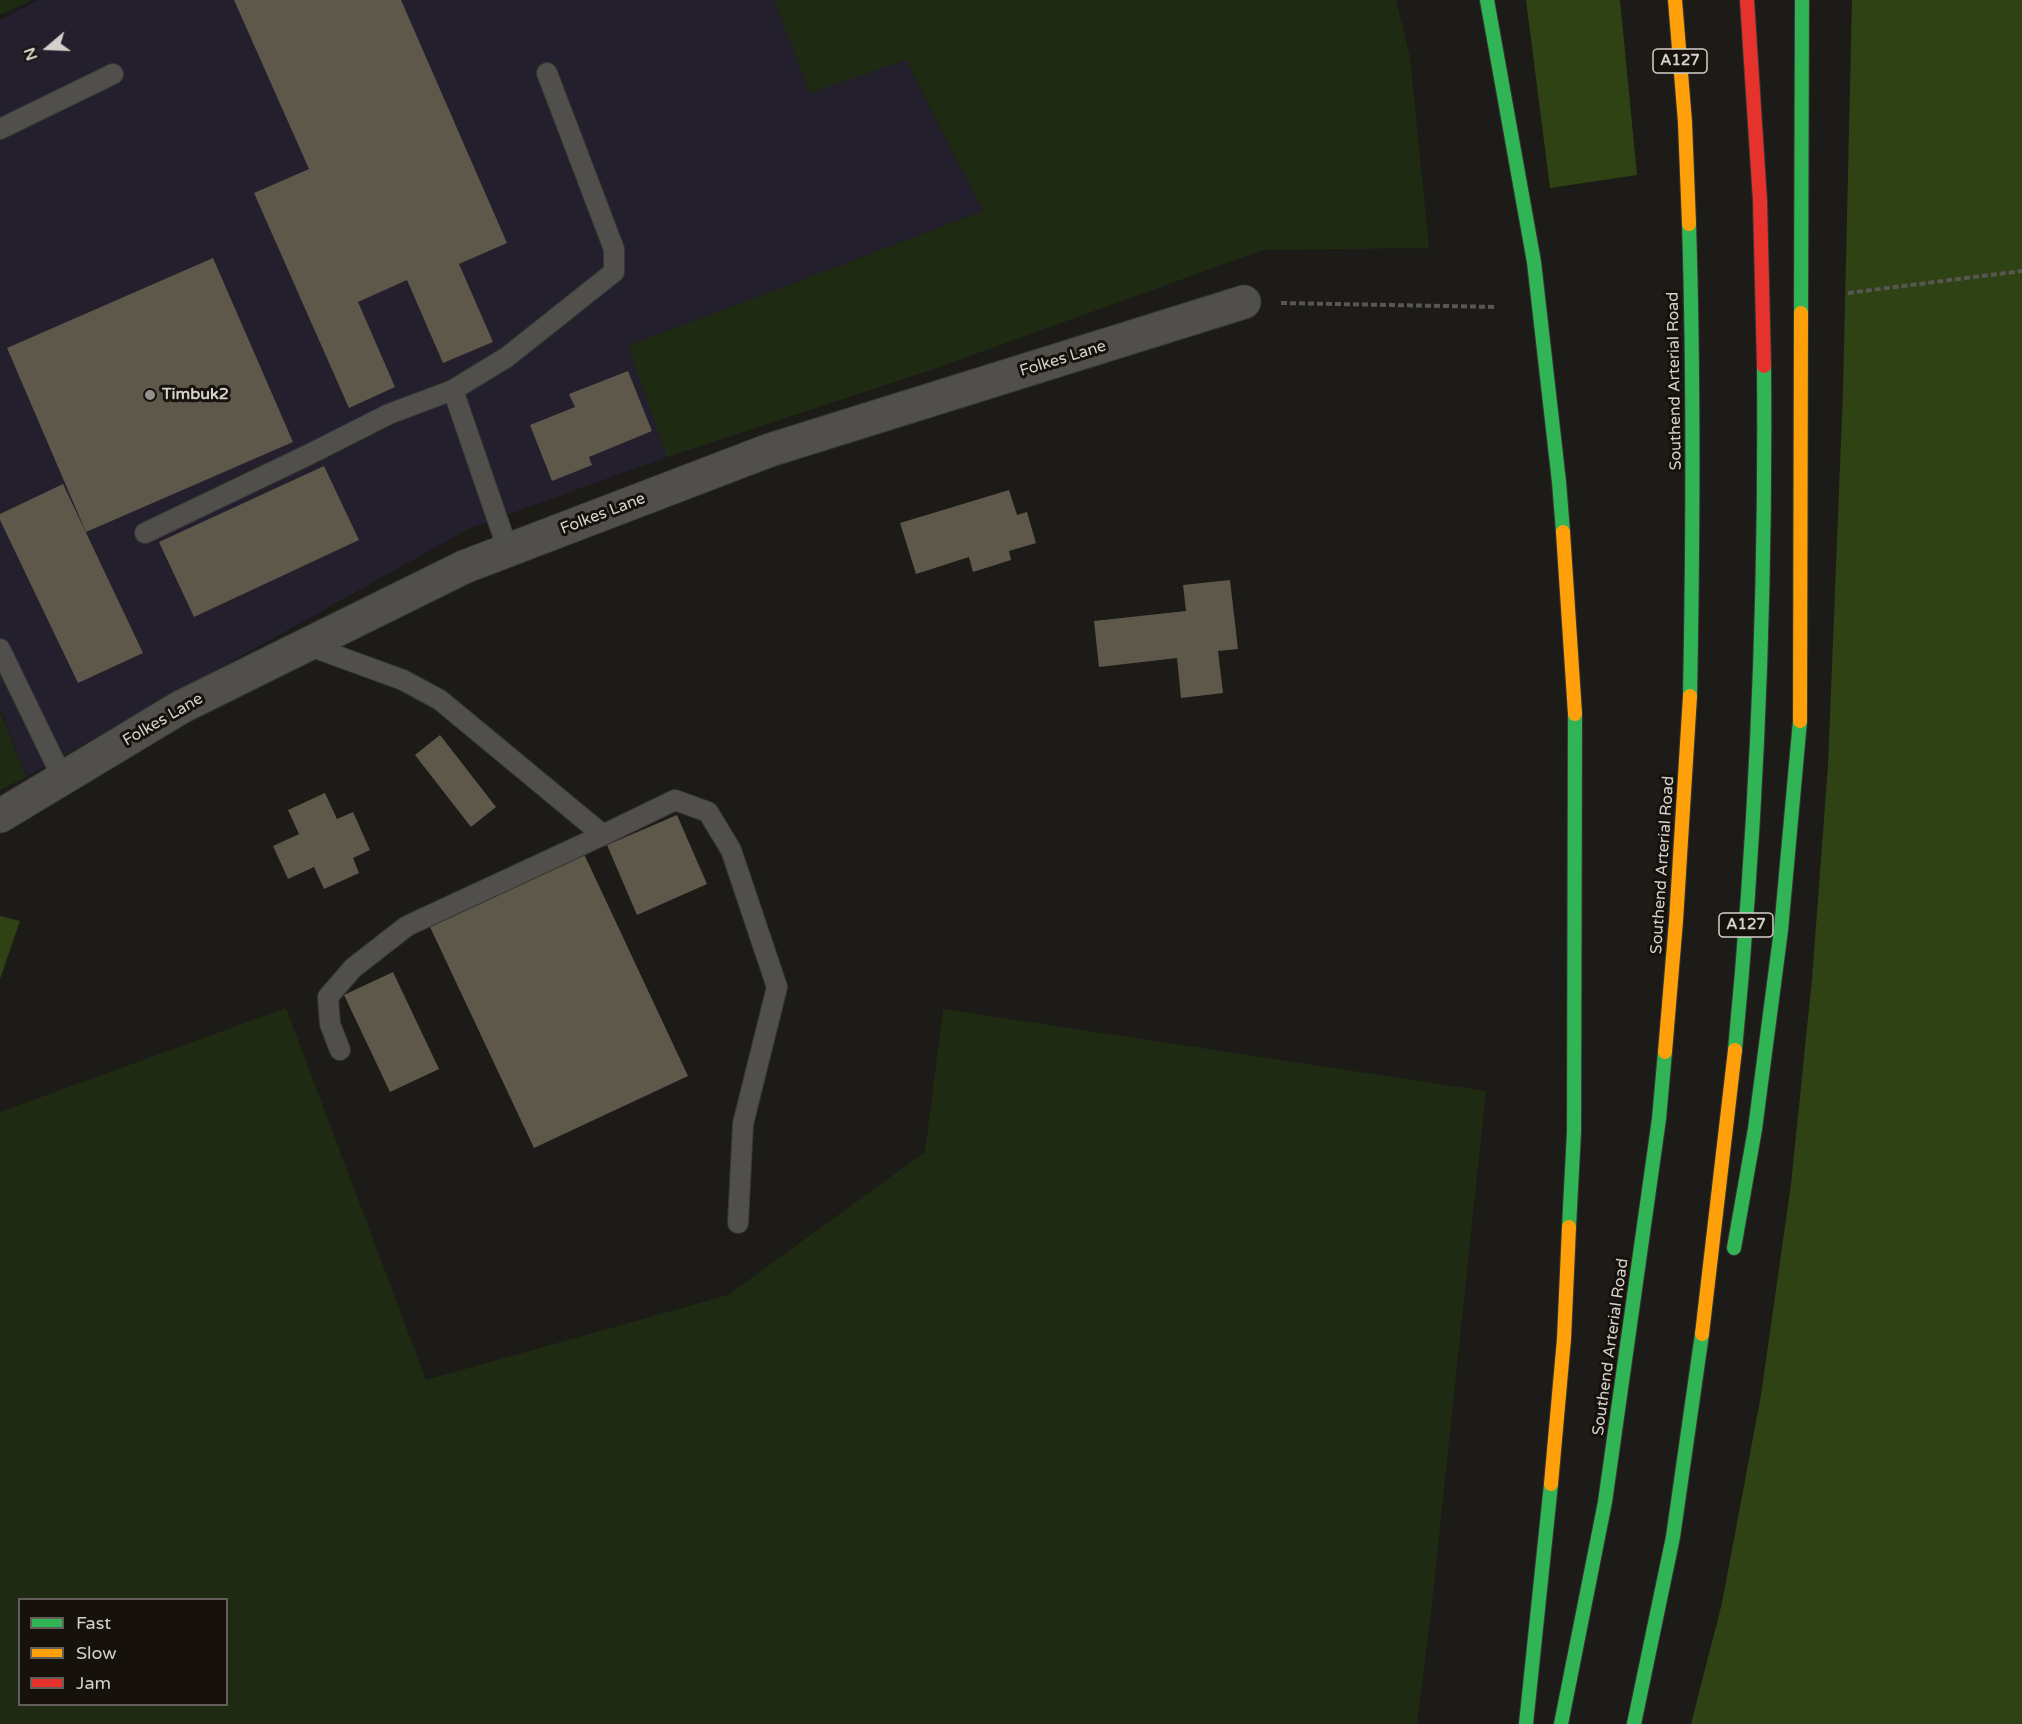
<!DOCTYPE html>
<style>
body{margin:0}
#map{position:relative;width:2022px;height:1724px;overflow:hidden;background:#1c1b17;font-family:"Varela Round",sans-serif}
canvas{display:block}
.legend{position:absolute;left:18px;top:1598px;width:210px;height:108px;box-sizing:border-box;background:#16120b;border:2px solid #625e58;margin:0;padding:8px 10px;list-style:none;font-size:18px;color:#d4d1cc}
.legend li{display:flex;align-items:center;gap:12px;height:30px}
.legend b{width:30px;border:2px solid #625e58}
.north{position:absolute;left:18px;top:18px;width:60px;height:60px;-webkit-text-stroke:4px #16120b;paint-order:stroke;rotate:251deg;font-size:16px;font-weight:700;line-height:24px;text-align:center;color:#d4d1cc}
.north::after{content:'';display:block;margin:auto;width:21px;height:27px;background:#d4d1cc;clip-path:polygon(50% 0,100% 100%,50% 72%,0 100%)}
</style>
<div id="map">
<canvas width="2022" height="1724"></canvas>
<ul class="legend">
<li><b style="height:8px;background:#30b455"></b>Fast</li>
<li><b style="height:8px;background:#ff9f0a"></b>Slow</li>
<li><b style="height:8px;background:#e5322d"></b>Jam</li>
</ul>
<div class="north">N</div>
</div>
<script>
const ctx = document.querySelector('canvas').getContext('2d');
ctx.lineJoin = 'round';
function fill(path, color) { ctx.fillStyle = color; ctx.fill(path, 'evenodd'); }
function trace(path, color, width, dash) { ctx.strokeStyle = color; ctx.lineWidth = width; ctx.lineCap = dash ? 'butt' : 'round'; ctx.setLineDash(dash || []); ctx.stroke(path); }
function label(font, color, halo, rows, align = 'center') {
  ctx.font = font + ' "Varela Round",sans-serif'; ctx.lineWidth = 6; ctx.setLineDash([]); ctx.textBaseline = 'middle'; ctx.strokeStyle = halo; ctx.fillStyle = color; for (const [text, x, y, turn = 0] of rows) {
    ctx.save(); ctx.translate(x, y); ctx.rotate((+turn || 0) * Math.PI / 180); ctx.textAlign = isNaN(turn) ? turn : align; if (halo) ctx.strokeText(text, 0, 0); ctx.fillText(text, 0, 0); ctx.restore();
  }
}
fill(new Path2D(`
 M 39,0 L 774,0 L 810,92 L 906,60 L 983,211 L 629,346 L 667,457 L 468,529 L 26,777 L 0,708 L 0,20 Z`), '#231f2d');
fill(new Path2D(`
 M 0,0 L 32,0 L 0,15 Z
 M 774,0 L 1396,0 L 1410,57 L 1429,248 L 1263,250 L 931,370 L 667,457 L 628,346 L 983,211 L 906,60 L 810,93 Z
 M 0,711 L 26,777 L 0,790 Z
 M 286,1008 L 426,1380 L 728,1295 L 925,1152 L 943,1009 L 1486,1091 L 1432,1603 L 1417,1724 L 0,1724 L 0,1112 ZM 20,1600 L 226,1600 L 226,1704 L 20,1704 Z`), '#1f2a12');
fill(new Path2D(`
 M 1526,0 L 1620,0 L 1637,175 L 1550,188 Z
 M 1852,0 L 2022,0 L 2022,1724 L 1691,1724 L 1722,1603 L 1761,1395 L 1791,1184 L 1812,979 L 1828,766 L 1843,390 Z
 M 0,916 L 20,921 L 0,979 Z`), '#2f4214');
fill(new Path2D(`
 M 234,0 L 401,0 L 507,243 L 459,264 L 493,342 L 443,363 L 407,280 L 358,302 L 395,387 L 349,408 L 254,193 L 309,169 Z
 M 213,258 L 293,442 L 86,532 L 7,348 Z
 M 628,371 L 652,431 L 589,457 L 592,465 L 552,481 L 530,425 L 575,407 L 569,394 Z
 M 324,466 L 359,540 L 194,617 L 159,542 Z
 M 63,484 L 143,653 L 78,683 L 0,520 L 0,514 Z
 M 1009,490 L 1017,515 L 1027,512 L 1036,543 L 1009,551 L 1011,560 L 973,572 L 969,557 L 916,574 L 900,523 Z
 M 1230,580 L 1238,649 L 1218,651 L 1223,693 L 1181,698 L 1177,658 L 1099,667 L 1094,621 L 1186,611 L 1183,585 Z
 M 440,735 L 496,807 L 471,827 L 415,755 Z
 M 325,793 L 337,819 L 353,812 L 370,850 L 353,858 L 359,873 L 324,889 L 314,867 L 288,879 L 273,846 L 299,834 L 288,810 Z
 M 677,815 L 707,884 L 637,915 L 607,845 Z
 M 584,854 L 688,1076 L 534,1148 L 430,927 Z
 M 393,972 L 439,1069 L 390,1092 L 344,995 Z`), '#5e584b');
const lane = new Path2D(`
 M 0,129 L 113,74
 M 453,390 L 507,357 L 614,272 L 614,249 L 547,73
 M 145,533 L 310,454 L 389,414 L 453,390 L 508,550
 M 307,645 L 403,680 L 440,700 L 603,835 L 407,926 L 353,968 L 328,997 L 330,1024 L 340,1050
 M 0,649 L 63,779
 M 603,835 L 675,800 L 708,812 L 731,850 L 777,987 L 743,1124 L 738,1223`);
const street = new Path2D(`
 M 0,816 L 181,707 L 464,567 L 770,450 L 1244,302`);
const fast = new Path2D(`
 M 1487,0 L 1534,262 L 1559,482 L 1563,532
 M 1689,224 C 1694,381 1693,539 1690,696
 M 1801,313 L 1802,0
 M 1735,1050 C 1757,822 1766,594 1764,366
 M 1569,1227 L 1574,1132 L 1575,714
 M 1734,1248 L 1755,1129 L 1781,930 L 1800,721
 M 1526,1724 L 1551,1484
 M 1561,1724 L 1605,1502 L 1659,1119 L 1665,1052
 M 1634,1724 L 1673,1537 L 1702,1334`);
const slow = new Path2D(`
 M 1675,0 L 1685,122 L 1689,224
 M 1563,532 L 1575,714
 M 1800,721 L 1801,313
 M 1665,1052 L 1676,921 L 1690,696
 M 1702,1334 L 1735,1050
 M 1551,1484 L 1564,1339 L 1569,1227`);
const jam = new Path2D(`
 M 1747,0 L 1760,201 L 1764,366`);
trace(lane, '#373633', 22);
trace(street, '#373633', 35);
trace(fast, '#373633', 16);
trace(slow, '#373633', 16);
trace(jam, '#373633', 16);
trace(new Path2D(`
 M 1848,293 L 2022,271
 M 1281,303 L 1497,307`), '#585653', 4, [6, 3]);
trace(lane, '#504f4c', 20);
trace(street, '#504f4c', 33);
trace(fast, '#30b455', 14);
trace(slow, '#ff9f0a', 14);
trace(jam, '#e5322d', 14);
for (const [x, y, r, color] of [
 [150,395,6,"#94918d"]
]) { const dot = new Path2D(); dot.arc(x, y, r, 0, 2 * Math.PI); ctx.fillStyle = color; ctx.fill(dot); trace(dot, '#16120b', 2); }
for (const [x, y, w] of [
 [1680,61,54],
 [1746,925,54]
]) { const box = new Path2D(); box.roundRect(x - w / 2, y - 12, w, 24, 4.5); ctx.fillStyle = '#16120b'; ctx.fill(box); trace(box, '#d4d1cc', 1.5); }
label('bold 15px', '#d4d1cc', null, [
 ["A127",1680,61],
 ["A127",1746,925]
]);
label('16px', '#d4d1cc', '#16120b', [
 ["Folkes Lane",1063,359,-17],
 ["Southend Arterial Road",1675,381,-91],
 ["Folkes Lane",603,514,-21],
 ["Folkes Lane",163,720,-30],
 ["Southend Arterial Road",1663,865,-86],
 ["Southend Arterial Road",1611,1347,-82]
]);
label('bold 16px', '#d4d1cc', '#16120b', [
 ["Timbuk2",162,395]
], 'left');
</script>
